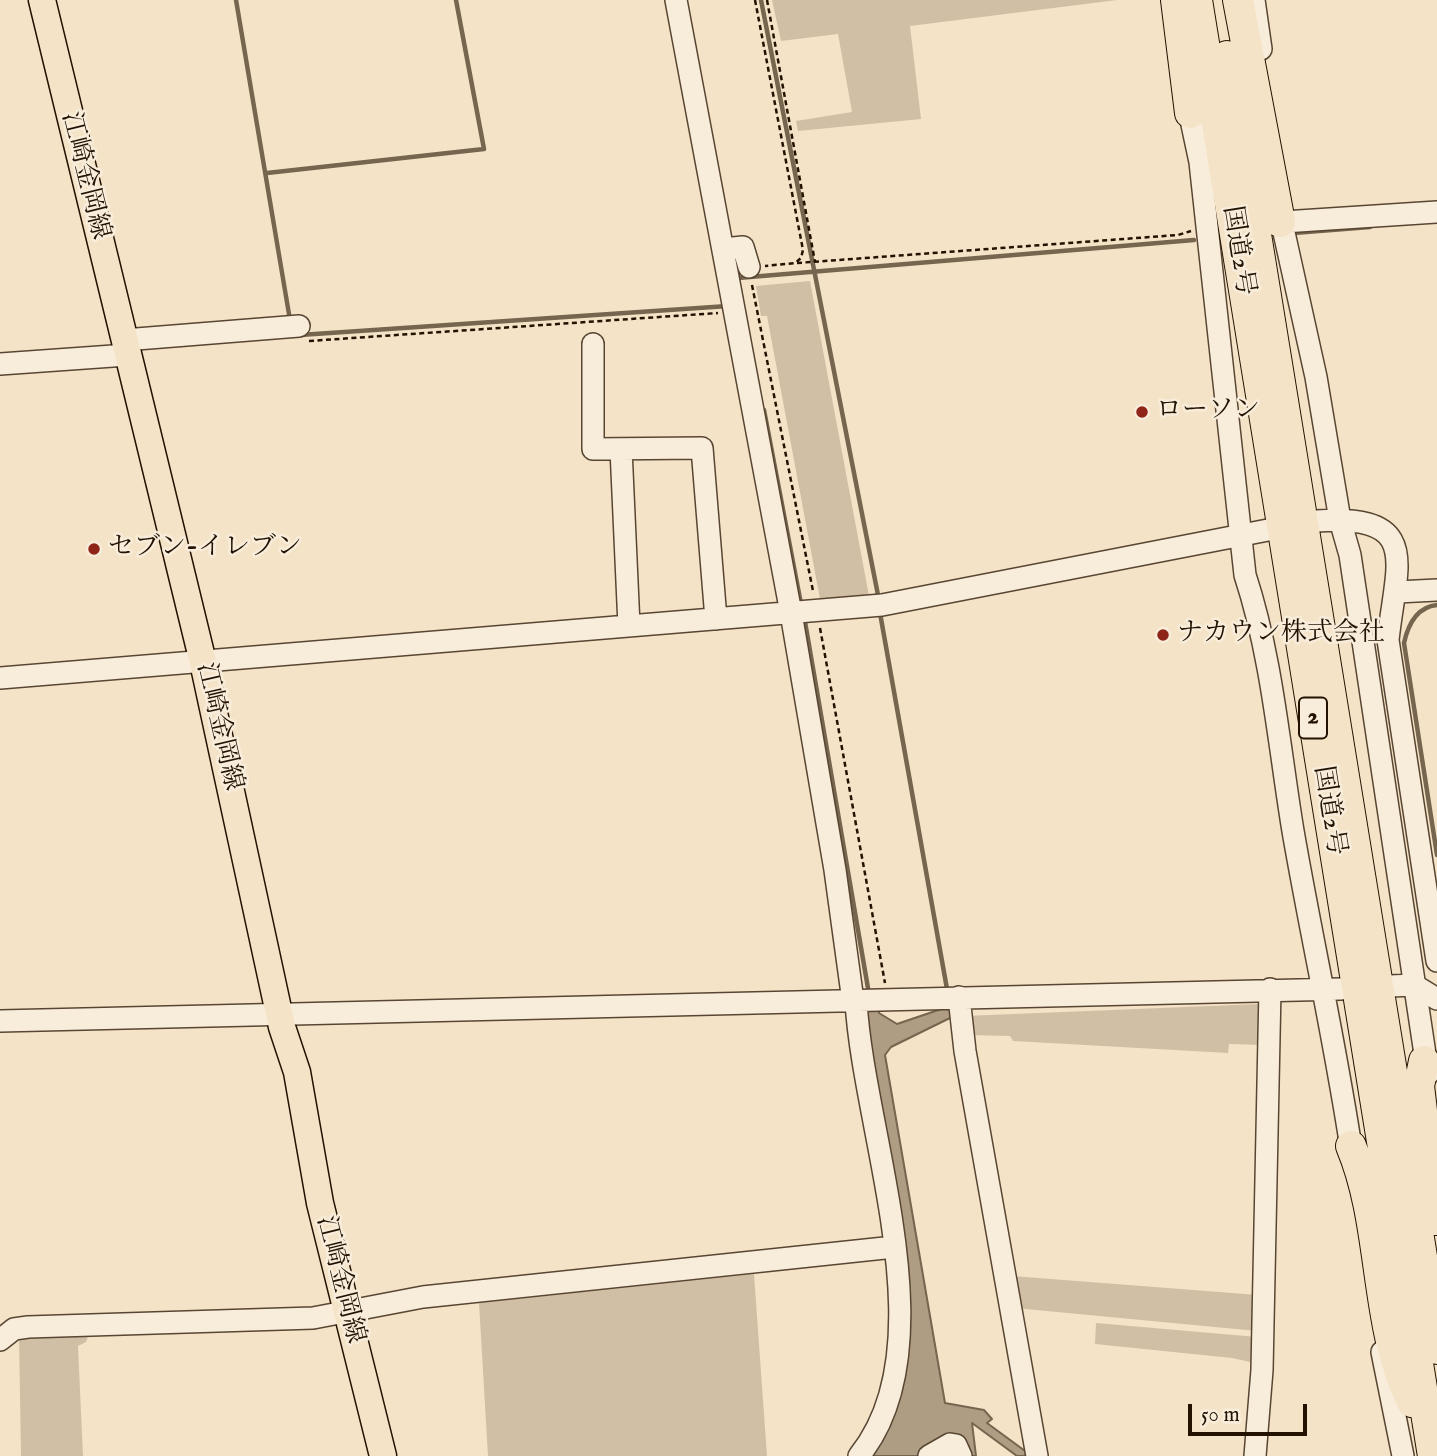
<!DOCTYPE html>
<meta charset="utf-8">
<style>
body{margin:0}
#map{position:relative;width:1437px;height:1456px;overflow:hidden;background:#f5e3c7;font-family:"IM FELL English",serif}
canvas{display:block}
.scale{position:absolute;left:1188px;top:1404px;width:119px;height:32px;box-sizing:border-box;border:4px solid #231200;border-top:0;padding-left:9px;font-size:21px;line-height:24px;white-space:nowrap;color:#231200;-webkit-text-stroke:5px #f8eddb;paint-order:stroke}
</style>
<div id="map">
<canvas width="1437" height="1456"></canvas>
<div class="scale">50 m</div>
</div>
<script>
const ctx = document.querySelector('canvas').getContext('2d');
ctx.lineJoin = 'round';
function fill(path, color) { ctx.fillStyle = color; ctx.fill(path, 'evenodd'); }
function trace(path, color, width, dash) { ctx.strokeStyle = color; ctx.lineWidth = width; ctx.lineCap = dash ? 'butt' : 'round'; ctx.setLineDash(dash || []); ctx.stroke(path); }
function label(font, color, halo, rows, align = 'center') {
  ctx.font = font + ' "IM FELL English","Noto Serif JP",serif'; ctx.lineWidth = 5; ctx.setLineDash([]); ctx.textBaseline = 'middle'; ctx.strokeStyle = halo; ctx.fillStyle = color; for (const [text, x, y, turn = 0] of rows) {
    ctx.save(); ctx.translate(x, y); ctx.rotate((+turn || 0) * Math.PI / 180); ctx.textAlign = isNaN(turn) ? turn : align; if (halo) ctx.strokeText(text, 0, 0); ctx.fillText(text, 0, 0); ctx.restore();
  }
}
fill(new Path2D(`
 M 772,0 L 1117,0 L 910,26 L 921,119 L 798,131 L 796,121 L 852,112 L 838,34 L 781,41 Z
 M 810,281 L 869,596 L 820,599 L 767,316 L 761,316 L 756,286 Z
 M 1259,1004 L 1262,1045 L 1229,1044 L 1228,1053 L 1013,1041 L 1010,1036 L 967,1035 L 965,1016 Z
 M 754,1274 L 767,1456 L 488,1456 L 479,1303 Z
 M 1012,1276 L 1258,1295 L 1257,1331 L 1015,1308 Z
 M 1096,1323 L 1257,1337 L 1255,1363 L 1232,1358 L 1095,1344 Z
 M 89,1334 L 86,1342 L 78,1346 L 83,1456 L 21,1456 L 19,1335 Z`), '#d1bfa5');
const water = new Path2D(`
 M 953,1005 L 954,1016 L 891,1047 L 885,1055 L 945,1403 L 984,1410 L 992,1419 L 987,1423 L 1032,1456 L 1017,1456 L 972,1423 L 976,1456 L 867,1456 L 899,1375 L 861,1007 L 879,1006 L 879,1013 L 897,1024 Z`);
fill(water, '#ae9c83');
trace(water, '#76654f', 2);
trace(new Path2D(`
 M 236,0 L 290,320
 M 761,0 L 878,595
 M 267,173 L 484,149 L 456,0
 M 1294,233 L 1370,227
 M 738,278 L 1194,240
 M 300,335 L 728,306
 M 764,410 L 801,604
 M 1437,605 C 1417,607 1408,625 1404,643 L 1437,855
 M 880,613 L 947,989
 M 804,616 L 869,994`), '#76654f', 4.5);
const minor = new Path2D(`
 M 676,0 L 791,613 L 835,870 L 853,1001
 M 1254,0 L 1261,49
 M 1187,101 L 1200,162 L 1245,575 C 1272,657 1279,746 1293,831 C 1312,941 1337,1050 1353,1161
 M 1279,210 L 1316,377 L 1340,520 L 1350,555 L 1428,1074
 M 1268,223 L 1437,212
 M 723,249 L 743,247 L 749,267
 M 124,340 L 299,326
 M 593,344 L 593,449 L 702,448 L 716,619
 M 0,364 L 127,355
 M 621,449 L 629,626
 M 1317,521 C 1423,514 1396,564 1388,640 L 1437,961
 M 1397,592 L 1437,590
 M 0,678 L 882,605 L 1268,530
 M 1390,986 L 1414,985 L 1437,999
 M 959,997 L 965,1051 L 1037,1456
 M 856,1001 C 863,1132 949,1345 859,1456
 M 0,1021 L 1341,989
 M 0,1340 L 14,1329 L 28,1327 L 313,1318 L 423,1297 L 894,1247
 M 1382,1352 L 1403,1456
 M 929,1456 L 950,1444 L 956,1445 L 961,1456
 M 1255,1456 L 1262,1370 L 1270,989`);
const major = new Path2D(`
 M 42,0 L 203,662 L 282,1027 L 297,1072 L 320,1203 L 383,1456`);
const highway = new Path2D(`
 M 1176,0 L 1190,113
 M 1197,0 L 1433,1456
 M 1238,0 L 1280,222
 M 1227,56 L 1437,1349
 M 1424,1061 L 1419,1086 L 1435,1220
 M 1351,1146 C 1385,1227 1373,1323 1412,1402`);
trace(minor, '#584632', 24);
trace(major, '#231200', 29);
trace(highway, '#231200', 32);
trace(new Path2D(`
 M 755,0 L 803,250 L 801,258 L 795,263 L 765,266
 M 767,0 L 815,262
 M 797,263 L 1178,235 L 1191,231
 M 752,285 L 813,591
 M 309,341 L 718,313
 M 820,628 L 885,983`), '#231200', 2.5, [5, 3.5]);
trace(minor, '#f8eddb', 21);
trace(major, '#f5e3c7', 26);
trace(highway, '#f5e3c7', 30);
for (const [x, y, r, color] of [
 [1142,412,7,"#8f2418"],
 [94,549,7,"#8f2418"],
 [1163,635,7,"#8f2418"]
]) { const dot = new Path2D(); dot.arc(x, y, r, 0, 2 * Math.PI); ctx.fillStyle = color; ctx.fill(dot); trace(dot, '#f8eddb', 2.5); }
for (const [x, y, w] of [
 [1313,718,28]
]) { const box = new Path2D(); box.roundRect(x - w / 2, y - 20.5, w, 41, 5); ctx.fillStyle = '#f8eddb'; ctx.fill(box); trace(box, '#231200', 2); }
label('bold 24px', '#231200', null, [
 ["2",1313,718]
]);
label('26px', '#231200', '#f8eddb', [
 ["江崎金岡線",84,176,76],
 ["国道2号",1237,251,81],
 ["江崎金岡線",218,727,77],
 ["国道2号",1328,811,81],
 ["江崎金岡線",339,1280,76]
]);
label('26px', '#231200', '#f8eddb', [
 ["ローソン",1156,412],
 ["セブン-イレブン",108,549],
 ["ナカウン株式会社",1177,635]
], 'left');
</script>
